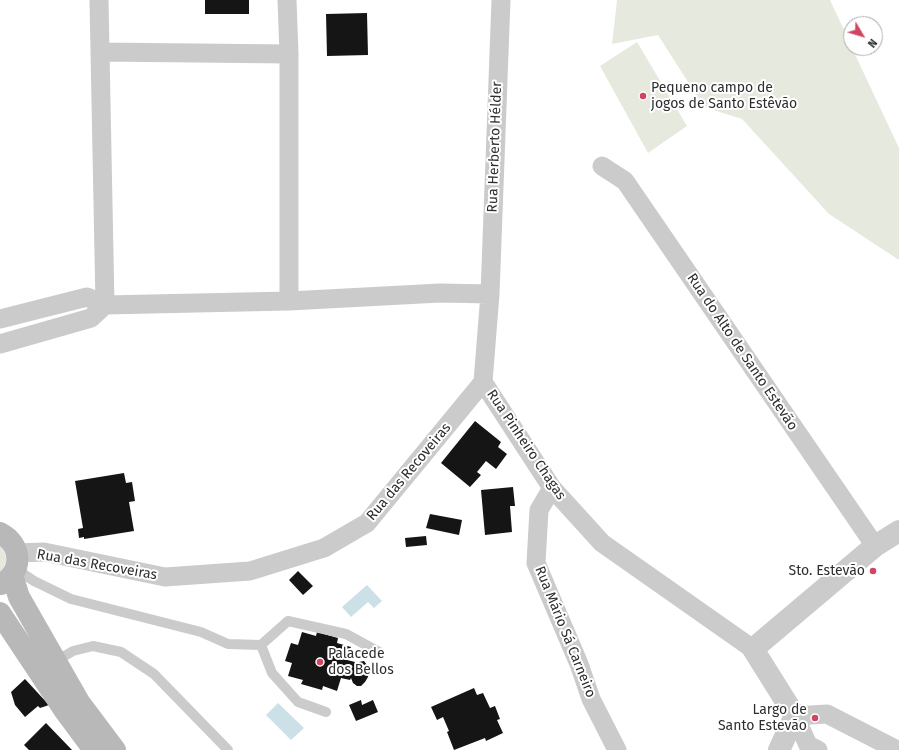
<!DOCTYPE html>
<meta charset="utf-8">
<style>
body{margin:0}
#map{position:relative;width:899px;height:750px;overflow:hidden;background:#fff;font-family:"Fira Sans",sans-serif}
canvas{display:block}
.north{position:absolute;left:843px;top:16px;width:40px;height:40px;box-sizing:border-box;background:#fff;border:1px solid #ababab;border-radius:50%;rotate:128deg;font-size:11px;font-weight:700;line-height:16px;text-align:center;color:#2e2e2e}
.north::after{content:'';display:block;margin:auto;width:14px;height:18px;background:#d04560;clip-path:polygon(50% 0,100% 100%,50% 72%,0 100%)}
</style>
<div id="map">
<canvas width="899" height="750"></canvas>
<div class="north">N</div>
</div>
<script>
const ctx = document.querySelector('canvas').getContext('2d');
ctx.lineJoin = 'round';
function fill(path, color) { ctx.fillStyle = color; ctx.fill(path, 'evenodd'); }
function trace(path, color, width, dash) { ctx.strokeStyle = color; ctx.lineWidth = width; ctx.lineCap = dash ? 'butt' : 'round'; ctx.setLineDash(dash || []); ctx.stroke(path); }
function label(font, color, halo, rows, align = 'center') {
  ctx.font = font + ' "Fira Sans",sans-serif'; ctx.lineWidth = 4; ctx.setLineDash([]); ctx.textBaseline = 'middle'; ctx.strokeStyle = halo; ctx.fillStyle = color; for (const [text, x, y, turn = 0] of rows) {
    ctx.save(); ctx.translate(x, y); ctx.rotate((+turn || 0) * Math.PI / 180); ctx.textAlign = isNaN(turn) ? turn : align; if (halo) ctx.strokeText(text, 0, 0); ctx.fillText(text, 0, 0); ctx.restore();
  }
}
fill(new Path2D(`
 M 617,0 L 830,0 L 851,45 L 851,48 L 852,48 L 899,148 L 899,260 L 829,214 L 742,119 L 704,107 L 658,35 L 612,44 Z
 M 637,42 L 687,126 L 648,153 L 600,66 Z
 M 0,545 C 8,554 9,564 0,572 Z`), '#e6eade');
fill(new Path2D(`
 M 367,585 L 382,601 L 374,608 L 368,602 L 351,617 L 342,607 Z
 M 278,703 L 304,728 L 291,740 L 266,715 Z`), '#cce0e7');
fill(new Path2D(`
 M 205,0 L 249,0 L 249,14 L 205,14 Z
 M 367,13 L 368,55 L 327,56 L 326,14 Z
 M 475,421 L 501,442 L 498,447 L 507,454 L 496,469 L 486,461 L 477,472 L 481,475 L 470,487 L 441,463 Z
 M 124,473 L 126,483 L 132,482 L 135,501 L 129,502 L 134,531 L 84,539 L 84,537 L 79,538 L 78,529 L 83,528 L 75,481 Z
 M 513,487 L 515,506 L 510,506 L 512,532 L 485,535 L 481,490 Z
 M 430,514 L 462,520 L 459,535 L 426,528 Z
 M 426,536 L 427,545 L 406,547 L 405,538 Z
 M 298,571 L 313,586 L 303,595 L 289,580 Z
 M 302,632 L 316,636 L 317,632 L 338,638 L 337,643 L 351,647 L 347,660 L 355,662 L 355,666 L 359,662 L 364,661 L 367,665 L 369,670 L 368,677 L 365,682 L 361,686 L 357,686 L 353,683 L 351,678 L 350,680 L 341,678 L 337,691 L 323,686 L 322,690 L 301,684 L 303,680 L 288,676 L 292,663 L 285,661 L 291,643 L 298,645 Z
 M 25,679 L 49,705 L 40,708 L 38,706 L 25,717 L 15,705 L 11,692 Z
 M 474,688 L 477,695 L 483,693 L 490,708 L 495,706 L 500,719 L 497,720 L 503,733 L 486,741 L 485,738 L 454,750 L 447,732 L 449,731 L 443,717 L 437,720 L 431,707 Z
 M 361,700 L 362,705 L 373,700 L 378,712 L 356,721 L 349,705 Z
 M 46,723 L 72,750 L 29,750 L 24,745 Z`), '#151515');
trace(new Path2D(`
 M 16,569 L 34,581 L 71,599 L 201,632 L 228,644 L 261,645 L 288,621 L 346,634 L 379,652
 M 261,645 L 272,673 L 298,702 L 326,712
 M 56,661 L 73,651 L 93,646 L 121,652 L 154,674 L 228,750`), '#cbcbcb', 10);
trace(new Path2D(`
 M 501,0 L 490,294 L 483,382 L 552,488 L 602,543 L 753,649
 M 100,52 L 289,54 L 287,0
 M 602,166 L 625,181 L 875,546
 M 289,301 L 289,54
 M 0,319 L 87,297 L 105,305 L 289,301 L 440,293 L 490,294
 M 0,344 L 91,318 L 105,305 L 99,0
 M 552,488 L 539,510 L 536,563 L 579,664 L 591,699 L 617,750
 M 17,553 L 44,552 L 165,577 L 250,571 L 324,548 L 367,523 L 483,382
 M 818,750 L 808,745 L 795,716 L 827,714 L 897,750`), '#cbcbcb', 19);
trace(new Path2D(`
 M 779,750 L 795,716 L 753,649 L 875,546 L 899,531`), '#cbcbcb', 22);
trace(new Path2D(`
 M 0,533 C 22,544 24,572 1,584
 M 12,575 L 19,597 L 79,702 L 115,750
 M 0,613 L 65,711 L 94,750`), '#b8b8b8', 22);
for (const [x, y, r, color] of [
 [643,96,4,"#d04560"],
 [873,571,4,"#d04560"],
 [320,662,4,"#d04560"],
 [815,718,4,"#d04560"]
]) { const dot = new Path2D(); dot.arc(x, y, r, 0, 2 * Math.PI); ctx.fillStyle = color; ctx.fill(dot); trace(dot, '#fff', 1.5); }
label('14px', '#2e2e2e', '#fff', [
 ["Pequeno campo de",651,88],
 ["jogos de Santo Estêvão",651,104],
 ["Sto. Estevão",865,571,"right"],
 ["Palacede",328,654],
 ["dos Bellos",328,670],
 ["Largo de",807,710,"right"],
 ["Santo Estevão",807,726,"right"]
], 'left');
label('14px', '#2e2e2e', '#fff', [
 ["Rua Herberto Hélder",495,147,-88],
 ["Rua do Alto de Santo Estevão",742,352,56],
 ["Rua Pinheiro Chagas",526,445,56],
 ["Rua das Recoveiras",409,472,-50],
 ["Rua das Recoveiras",97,565,10],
 ["Rua Mário Sá Carneiro",565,632,68]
]);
</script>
